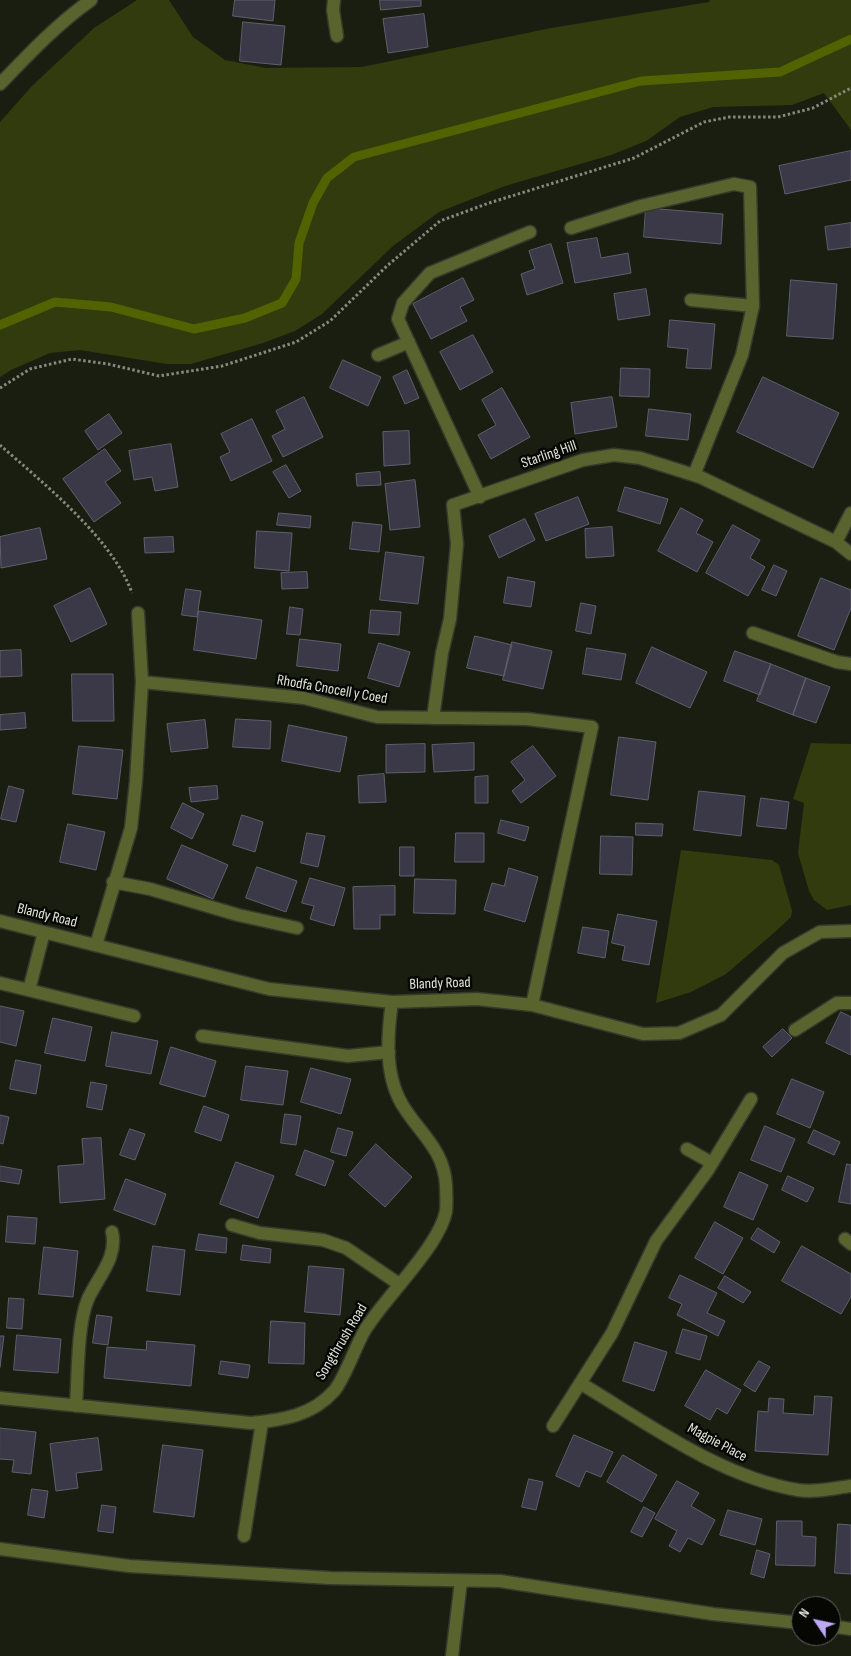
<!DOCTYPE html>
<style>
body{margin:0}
#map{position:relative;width:851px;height:1656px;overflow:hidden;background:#1a1e10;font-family:"Sofia Sans Condensed",sans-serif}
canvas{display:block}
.north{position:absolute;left:791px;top:1596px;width:50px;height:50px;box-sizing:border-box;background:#060703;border:1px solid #5e5f59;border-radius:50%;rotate:304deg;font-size:14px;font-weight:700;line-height:20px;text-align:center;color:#e2e4db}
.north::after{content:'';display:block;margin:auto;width:18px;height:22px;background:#bcaaf6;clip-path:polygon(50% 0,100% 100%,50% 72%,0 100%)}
</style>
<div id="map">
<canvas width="851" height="1656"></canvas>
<div class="north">N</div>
</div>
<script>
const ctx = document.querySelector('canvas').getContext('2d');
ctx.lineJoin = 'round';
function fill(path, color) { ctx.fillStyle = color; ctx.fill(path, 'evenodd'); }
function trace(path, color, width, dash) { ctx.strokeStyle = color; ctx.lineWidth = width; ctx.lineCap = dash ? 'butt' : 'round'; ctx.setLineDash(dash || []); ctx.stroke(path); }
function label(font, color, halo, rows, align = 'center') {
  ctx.font = font + ' "Sofia Sans Condensed",sans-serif'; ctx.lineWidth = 5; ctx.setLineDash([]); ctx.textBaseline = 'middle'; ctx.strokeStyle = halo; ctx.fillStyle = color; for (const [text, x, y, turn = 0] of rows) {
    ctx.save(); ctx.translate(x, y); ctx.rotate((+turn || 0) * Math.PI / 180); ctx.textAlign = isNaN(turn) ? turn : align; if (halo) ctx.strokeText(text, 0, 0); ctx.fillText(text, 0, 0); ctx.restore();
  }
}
fill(new Path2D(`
 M 137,0 L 169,0 L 193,37 L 225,60 L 266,68 L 362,67 L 551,28 L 709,2 L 710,0 L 851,0 L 851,130 L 824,93 L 792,105 L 713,107 L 680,117 L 646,141 L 611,155 L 505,186 L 439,212 L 393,246 L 322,314 L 295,331 L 263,343 L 191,364 L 167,364 L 80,350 L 50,353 L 11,370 L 0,377 L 0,122 L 32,86 L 94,28 Z
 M 811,743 L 851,744 L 851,905 L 827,910 L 814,900 L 809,891 L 798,853 L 804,803 L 793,799 Z
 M 681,850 L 772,860 L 779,865 L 792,911 L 791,917 L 776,931 L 726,974 L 691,992 L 656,1003 Z`), '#323b0e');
trace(new Path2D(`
 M 0,325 L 55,302 L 111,307 L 194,329 L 245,318 L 282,303 L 296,279 L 299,243 L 313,203 L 327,178 L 354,157 L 641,81 L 780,72 L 851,39`), '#536200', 9);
const building = new Path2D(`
 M 235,0 L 275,0 L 273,21 L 233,16 Z
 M 380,0 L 421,0 L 421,6 L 381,10 Z
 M 424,14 L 428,47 L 388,53 L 383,19 Z
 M 243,22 L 285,26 L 281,65 L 240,61 Z
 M 851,151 L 851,180 L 785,194 L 779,166 Z
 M 646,208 L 723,214 L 721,244 L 644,237 Z
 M 851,223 L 851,247 L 828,250 L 825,227 Z
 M 597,238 L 601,258 L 628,253 L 631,273 L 575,283 L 567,243 Z
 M 551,244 L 563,283 L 527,295 L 521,274 L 535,269 L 529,251 Z
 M 463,278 L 474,300 L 460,307 L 467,321 L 431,339 L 413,304 Z
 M 791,280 L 837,284 L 833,339 L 787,336 Z
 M 646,289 L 650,315 L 618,320 L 614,294 Z
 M 670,320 L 715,324 L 711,369 L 686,368 L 688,349 L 668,347 Z
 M 473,335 L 493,372 L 460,390 L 440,352 Z
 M 343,360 L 381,377 L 368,406 L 330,388 Z
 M 621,368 L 650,369 L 649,397 L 620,396 Z
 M 407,370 L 419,398 L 405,404 L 393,377 Z
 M 763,377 L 839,413 L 813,468 L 737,432 Z
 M 502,388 L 530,437 L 491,459 L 478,435 L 496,425 L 482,400 Z
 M 304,397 L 323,437 L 283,457 L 272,436 L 285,429 L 276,411 Z
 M 612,397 L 617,427 L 575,434 L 571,403 Z
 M 649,409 L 691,414 L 688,440 L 646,436 Z
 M 109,414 L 122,433 L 98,450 L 85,431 Z
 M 252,419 L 272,461 L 231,481 L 220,457 L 230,452 L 221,434 Z
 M 409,431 L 410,464 L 384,466 L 383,432 Z
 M 171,444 L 178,487 L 155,491 L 152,477 L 134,480 L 129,451 Z
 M 105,449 L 121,471 L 105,482 L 121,503 L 94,522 L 63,479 Z
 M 286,465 L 301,491 L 289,498 L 273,472 Z
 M 380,472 L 381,485 L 357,486 L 356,474 Z
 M 415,480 L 420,527 L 390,530 L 385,484 Z
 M 625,487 L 668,499 L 660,524 L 618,511 Z
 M 578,497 L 589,524 L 546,541 L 535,514 Z
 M 681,508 L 703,520 L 696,533 L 713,542 L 697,572 L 658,551 Z
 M 279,513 L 311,516 L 310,528 L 277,525 Z
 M 525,519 L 535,540 L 499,558 L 489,536 Z
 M 353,522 L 382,525 L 379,552 L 350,549 Z
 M 733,525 L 760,540 L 750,558 L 765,567 L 748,596 L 706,573 Z
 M 612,527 L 614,556 L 586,558 L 585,529 Z
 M 40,528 L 47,559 L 1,568 L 0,537 Z
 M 257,531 L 292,533 L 289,571 L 255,568 Z
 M 173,537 L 174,552 L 145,553 L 144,538 Z
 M 386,552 L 424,557 L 418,604 L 380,600 Z
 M 774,565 L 787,571 L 776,596 L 762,590 Z
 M 307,572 L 308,588 L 282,589 L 281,573 Z
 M 508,577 L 535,582 L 531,607 L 504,603 Z
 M 821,578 L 851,590 L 851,608 L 834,650 L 798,636 Z
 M 90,588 L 107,624 L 71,642 L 54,606 Z
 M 186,589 L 201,591 L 197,617 L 182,615 Z
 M 581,603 L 596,606 L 591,634 L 576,631 Z
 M 290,607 L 303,609 L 300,635 L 287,634 Z
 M 371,610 L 401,612 L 399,635 L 369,633 Z
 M 199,611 L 262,620 L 256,659 L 194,650 Z
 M 475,636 L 512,645 L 504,676 L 467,668 Z
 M 300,639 L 341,644 L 338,671 L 297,666 Z
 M 512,642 L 552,651 L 543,689 L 503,680 Z
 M 379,643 L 410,652 L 399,687 L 368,678 Z
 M 652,647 L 707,672 L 690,708 L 636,683 Z
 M 587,648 L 626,654 L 621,680 L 583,674 Z
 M 21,650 L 22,676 L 0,677 L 0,651 Z
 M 735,651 L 771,664 L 760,695 L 724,681 Z
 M 771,664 L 806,678 L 793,715 L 757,701 Z
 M 72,674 L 113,674 L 114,721 L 73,721 Z
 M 806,678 L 830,687 L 816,723 L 793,715 Z
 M 25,713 L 26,728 L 0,730 L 0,715 Z
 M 236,719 L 271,721 L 270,749 L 233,747 Z
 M 205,720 L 208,748 L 171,752 L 167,724 Z
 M 289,725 L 347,737 L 340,772 L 282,761 Z
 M 619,737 L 656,742 L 648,800 L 611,795 Z
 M 474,743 L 474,770 L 434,772 L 432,745 Z
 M 425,744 L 425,772 L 386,773 L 386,745 Z
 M 79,746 L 123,750 L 117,799 L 73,794 Z
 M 533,746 L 556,776 L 521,803 L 512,791 L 525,780 L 511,762 Z
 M 384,774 L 386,802 L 359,803 L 358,776 Z
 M 488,776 L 488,803 L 475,803 L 475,777 Z
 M 9,786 L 24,790 L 16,822 L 1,819 Z
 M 217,786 L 218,799 L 191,802 L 189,788 Z
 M 699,791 L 745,796 L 741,836 L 694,830 Z
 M 761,798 L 789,802 L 786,829 L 757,826 Z
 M 183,803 L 204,814 L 192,839 L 171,828 Z
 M 242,815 L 263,822 L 255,852 L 233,845 Z
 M 501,820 L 529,827 L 525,841 L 498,833 Z
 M 636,823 L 663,824 L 662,836 L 636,835 Z
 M 68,824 L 105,832 L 96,870 L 60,862 Z
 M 307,833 L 325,836 L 318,867 L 301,863 Z
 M 456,833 L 484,833 L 484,862 L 455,862 Z
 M 601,836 L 633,837 L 632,875 L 600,874 Z
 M 182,845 L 228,865 L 213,899 L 167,879 Z
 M 400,847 L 414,847 L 414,876 L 400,876 Z
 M 257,867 L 297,881 L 286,912 L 246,898 Z
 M 509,868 L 538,877 L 525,922 L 484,910 L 492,883 L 504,886 Z
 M 310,878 L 345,888 L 334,926 L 310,919 L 314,906 L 302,903 Z
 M 415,879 L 456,880 L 455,914 L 414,913 Z
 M 395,886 L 395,915 L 380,915 L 380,929 L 354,929 L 353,887 Z
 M 618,914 L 657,921 L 649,965 L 622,960 L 625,946 L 612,943 Z
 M 583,927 L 609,931 L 605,958 L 578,953 Z
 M 0,1006 L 24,1011 L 16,1046 L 0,1042 Z
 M 841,1012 L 851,1017 L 851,1055 L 826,1043 Z
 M 53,1018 L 92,1027 L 85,1061 L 45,1053 Z
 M 783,1029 L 792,1038 L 772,1057 L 763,1047 Z
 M 112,1032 L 158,1041 L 151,1074 L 106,1066 Z
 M 171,1047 L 216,1061 L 205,1097 L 160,1084 Z
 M 16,1060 L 41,1065 L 36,1094 L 10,1089 Z
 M 246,1066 L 288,1071 L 283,1105 L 241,1100 Z
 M 311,1068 L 351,1079 L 341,1114 L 301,1102 Z
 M 792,1079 L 824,1092 L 810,1128 L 777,1114 Z
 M 91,1082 L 107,1085 L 102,1110 L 87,1107 Z
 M 204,1106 L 229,1115 L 221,1141 L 195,1132 Z
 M 285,1114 L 301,1116 L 296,1145 L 281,1143 Z
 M 0,1115 L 9,1117 L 3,1144 L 0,1143 Z
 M 765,1126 L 795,1139 L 781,1172 L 751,1160 Z
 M 338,1128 L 353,1132 L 346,1156 L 331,1152 Z
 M 130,1129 L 145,1134 L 135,1160 L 120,1155 Z
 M 814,1130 L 840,1142 L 834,1155 L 808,1143 Z
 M 101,1138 L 105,1199 L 60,1203 L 58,1166 L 84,1164 L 82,1139 Z
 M 376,1144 L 412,1177 L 385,1207 L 349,1175 Z
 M 305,1150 L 334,1161 L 325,1186 L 296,1175 Z
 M 236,1162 L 274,1176 L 258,1218 L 220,1204 Z
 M 847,1164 L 851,1165 L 851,1204 L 839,1202 Z
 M 0,1166 L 22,1170 L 19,1184 L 0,1181 Z
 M 740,1172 L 768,1185 L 753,1220 L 724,1207 Z
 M 788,1176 L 814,1188 L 807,1202 L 782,1190 Z
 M 126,1179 L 166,1194 L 155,1225 L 114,1210 Z
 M 8,1216 L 37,1218 L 35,1244 L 6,1242 Z
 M 715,1222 L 743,1238 L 723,1274 L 695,1258 Z
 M 758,1228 L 780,1242 L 774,1253 L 751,1239 Z
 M 199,1234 L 227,1238 L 226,1253 L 196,1250 Z
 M 243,1245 L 271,1249 L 270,1263 L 241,1260 Z
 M 153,1246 L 185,1250 L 180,1295 L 147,1291 Z
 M 802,1246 L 851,1274 L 851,1297 L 841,1314 L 782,1281 Z
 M 44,1247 L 78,1251 L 73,1297 L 39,1294 Z
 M 309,1266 L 344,1269 L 340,1315 L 305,1312 Z
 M 680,1275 L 717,1293 L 707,1313 L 725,1321 L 718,1336 L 677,1315 L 682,1304 L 669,1298 Z
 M 725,1276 L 751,1292 L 743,1303 L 718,1288 Z
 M 9,1298 L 24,1299 L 22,1329 L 7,1328 Z
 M 97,1315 L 112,1317 L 108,1345 L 93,1343 Z
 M 271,1321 L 305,1323 L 304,1364 L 269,1363 Z
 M 683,1329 L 707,1336 L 700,1360 L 676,1353 Z
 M 17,1335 L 61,1339 L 58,1373 L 14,1370 Z
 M 0,1336 L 4,1336 L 0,1367 Z
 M 147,1341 L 195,1345 L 191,1386 L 104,1378 L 107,1347 L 146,1350 Z
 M 635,1342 L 667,1352 L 654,1391 L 623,1381 Z
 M 221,1361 L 250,1365 L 248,1378 L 219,1374 Z
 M 759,1361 L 770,1367 L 755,1392 L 744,1385 Z
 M 706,1370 L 741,1390 L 727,1414 L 717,1408 L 710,1420 L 685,1406 Z
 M 815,1396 L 832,1397 L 828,1455 L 755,1451 L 758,1411 L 768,1412 L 769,1398 L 784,1399 L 783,1413 L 813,1415 Z
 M 0,1428 L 36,1432 L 31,1474 L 12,1472 L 14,1460 L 0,1459 Z
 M 574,1435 L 613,1452 L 601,1477 L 586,1471 L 579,1487 L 556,1476 Z
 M 98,1438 L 102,1470 L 76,1473 L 78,1488 L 56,1491 L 50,1444 Z
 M 163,1445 L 203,1450 L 194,1517 L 154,1512 Z
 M 623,1455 L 657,1475 L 642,1502 L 607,1482 Z
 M 529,1479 L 543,1482 L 536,1510 L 522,1507 Z
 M 677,1481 L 699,1493 L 691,1506 L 715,1520 L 702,1545 L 688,1538 L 680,1552 L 669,1546 L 677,1531 L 655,1519 Z
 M 32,1489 L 48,1491 L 44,1518 L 28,1515 Z
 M 102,1505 L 116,1507 L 113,1533 L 98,1531 Z
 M 644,1507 L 655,1513 L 642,1537 L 631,1532 Z
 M 728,1510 L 762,1519 L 755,1545 L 720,1535 Z
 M 777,1521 L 802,1521 L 802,1536 L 816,1537 L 815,1566 L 776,1565 Z
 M 838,1524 L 851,1525 L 851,1574 L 835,1573 Z
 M 757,1550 L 770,1554 L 764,1578 L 751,1574 Z`);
fill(building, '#3b3847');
trace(building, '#615e6e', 1);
const minor = new Path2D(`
 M 334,0 L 333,10 L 337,36
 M 0,84 C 29,54 57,24 91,0
 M 571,228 L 641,206 L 734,184 L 750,187 L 753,306 L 742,355 L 694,475
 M 691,300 L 753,306
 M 378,355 L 409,342
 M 480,497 L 398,319 L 403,303 L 430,273 L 530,232
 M 836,542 L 851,513
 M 138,613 L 142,682
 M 753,633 L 837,662 L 851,664
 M 433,718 L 442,653 L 450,619 L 457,544 L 453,505 L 583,460 L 614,455 L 640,458 L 700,477 L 836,542 L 851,554
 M 113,882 L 150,889 L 238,915 L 297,928
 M 0,921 L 269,989 L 392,1002 L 477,999 L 532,1005 L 643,1034 L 679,1033 L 721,1015 L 783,953 L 820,932 L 851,931
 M 96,945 L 131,828 L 136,781 L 142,682 L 304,698 L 377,717 L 527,719 L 592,727 L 532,1005
 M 0,983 L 134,1016
 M 29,990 L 44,932
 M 795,1030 L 837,1003 L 851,1003
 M 202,1036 L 348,1056 L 389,1052
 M 687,1149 L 712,1163
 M 232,1225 L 260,1233 L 323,1240 L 346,1248 L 399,1284
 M 845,1239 L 851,1244
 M 580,1383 C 647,1423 720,1477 798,1490 C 814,1493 835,1488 851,1486
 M 0,1398 L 251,1423 C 282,1420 312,1416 334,1391 C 344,1380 356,1345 365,1330 C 385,1297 439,1247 446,1211 C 447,1203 446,1193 446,1185 C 444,1151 422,1135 405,1109 C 384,1078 387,1037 392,1002
 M 76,1406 C 78,1378 77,1324 88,1299 C 98,1277 118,1257 112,1232
 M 553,1426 L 612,1333 L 656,1241 L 708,1170 L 751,1099
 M 244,1536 L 262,1422
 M 0,1549 L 129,1566 L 330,1578 L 500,1581 L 713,1614 L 801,1623
 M 831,1626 L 851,1629
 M 452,1656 L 461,1581`);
trace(minor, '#363a2c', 15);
trace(new Path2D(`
 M 0,388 L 30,369 L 72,359 L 108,364 L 159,376 L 222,366 L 296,342 L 330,321 L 388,265 L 440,221 L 489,203 L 634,158 L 704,122 L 729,117 L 778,117 L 813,108 L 851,88
 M 0,445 C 43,483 113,539 132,593`), '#86897e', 3, [2.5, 2.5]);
trace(minor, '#58632e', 12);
label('15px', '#e2e4db', '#060703', [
 ["Starling Hill",549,455,-19],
 ["Rhodfa Cnocell y Coed",332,690,10],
 ["Blandy Road",47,916,14],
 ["Blandy Road",440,984,-2],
 ["Songthrush Road",342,1342,-59],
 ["Magpie Place",717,1443,28]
]);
</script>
